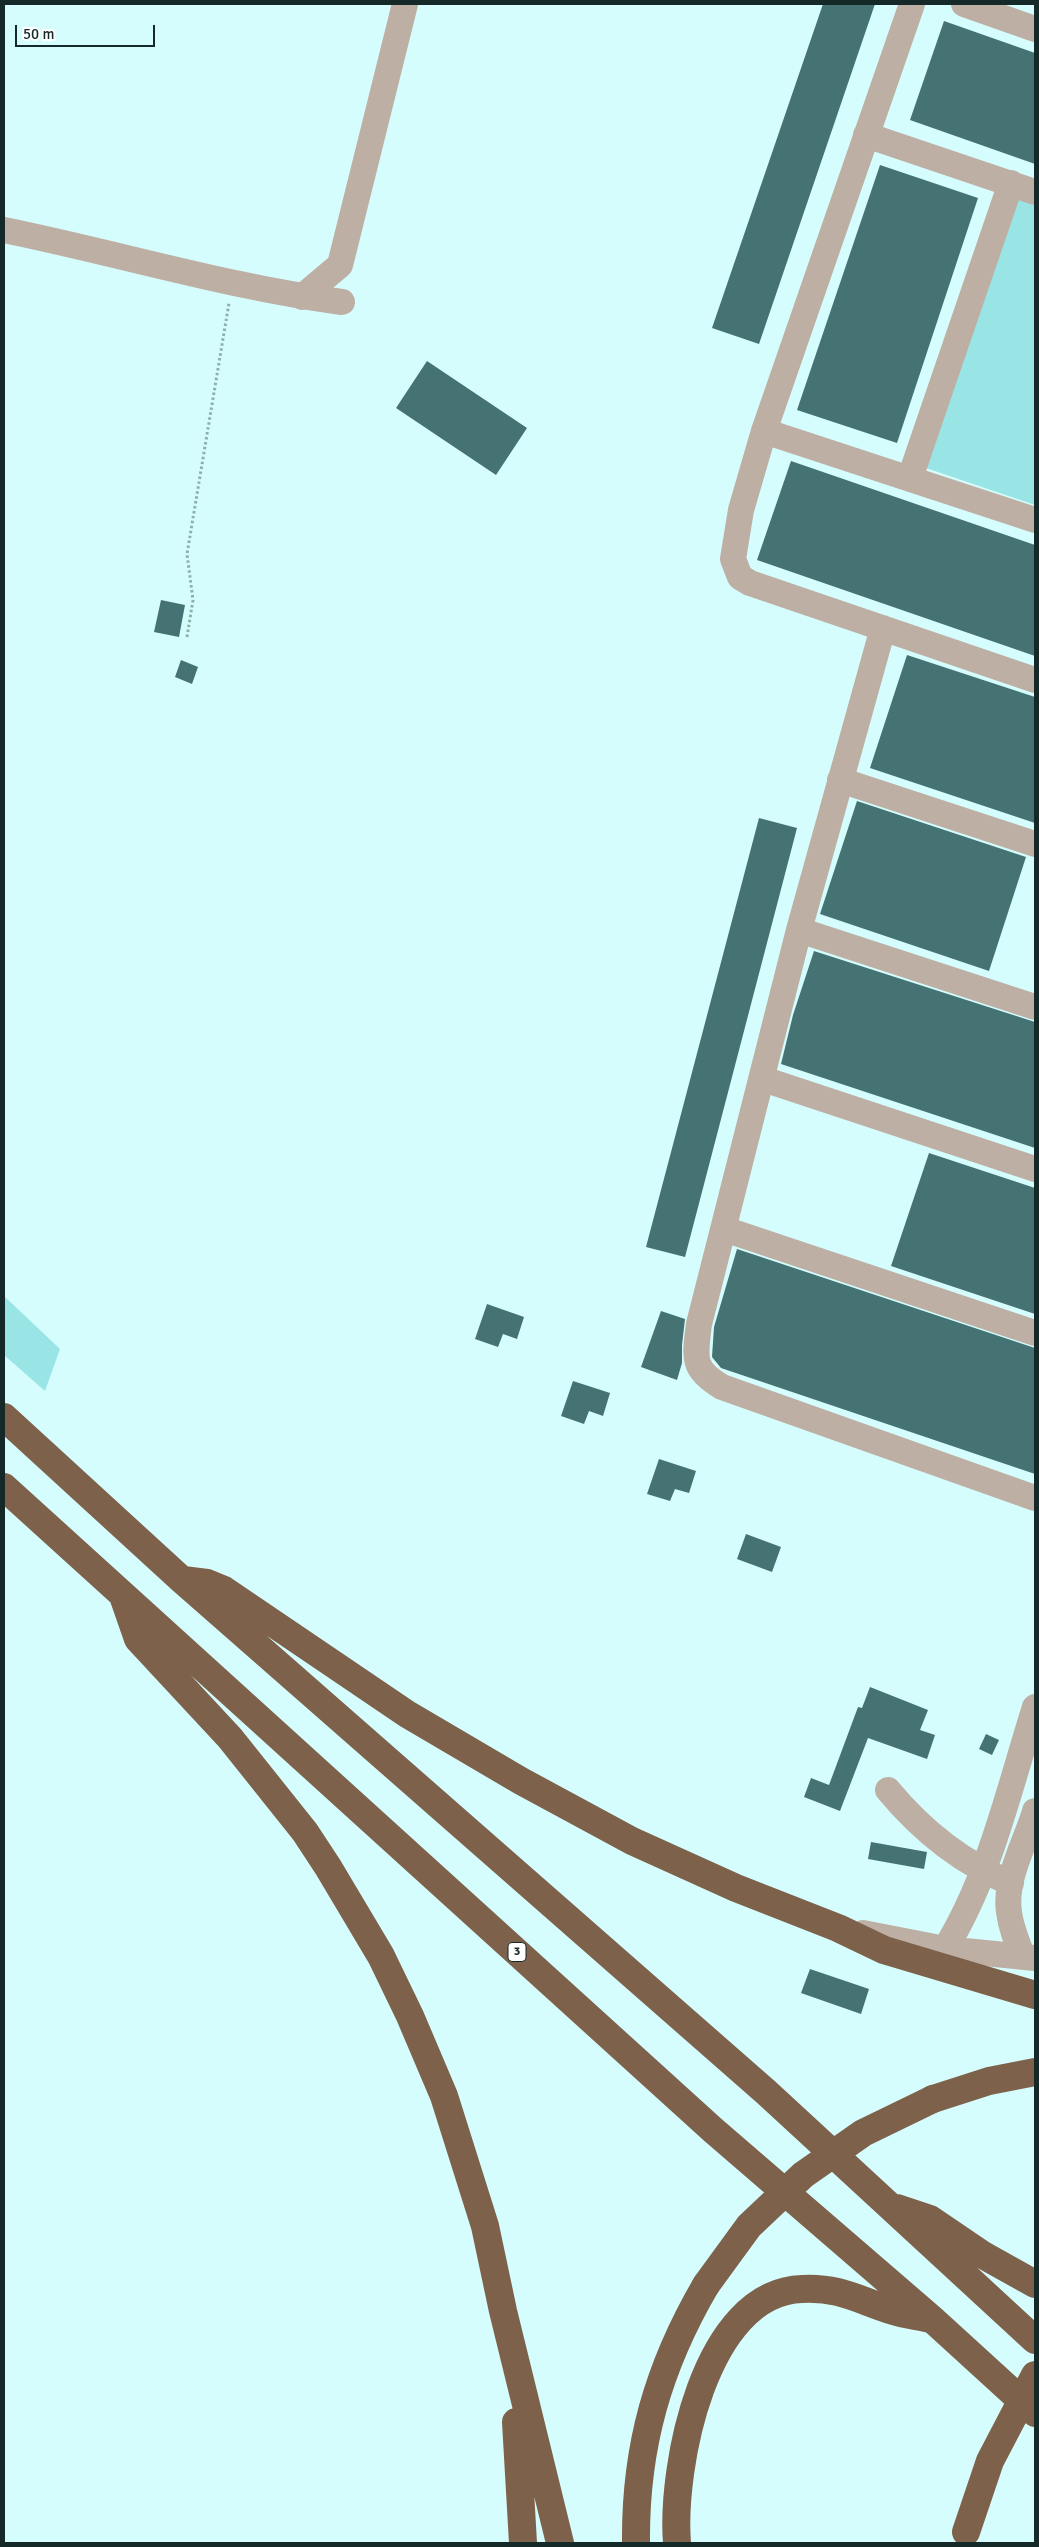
<!DOCTYPE html>
<style>
body{margin:0}
#map{position:relative;width:1039px;height:2547px;overflow:hidden;background:#d6fdfd;font-family:Signika,sans-serif}
canvas{display:block}
.frame{position:absolute;inset:0;border:5px solid #162929;pointer-events:none}
.scale{position:absolute;left:15px;top:25px;width:140px;height:22px;box-sizing:border-box;border:2px solid #162929;border-top:0;padding-left:6px;font-size:15px;line-height:18px;white-space:nowrap;color:#162929;-webkit-text-stroke:4px #fff;paint-order:stroke}
</style>
<div id="map">
<canvas width="1039" height="2547"></canvas>
<div class="frame"></div>
<div class="scale">50 m</div>
</div>
<script>
const ctx = document.querySelector('canvas').getContext('2d');
ctx.lineJoin = 'round';
function fill(path, color) { ctx.fillStyle = color; ctx.fill(path, 'evenodd'); }
function trace(path, color, width, dash) { ctx.strokeStyle = color; ctx.lineWidth = width; ctx.lineCap = dash ? 'butt' : 'round'; ctx.setLineDash(dash || []); ctx.stroke(path); }
function label(font, color, halo, rows, align = 'center') {
  ctx.font = font + ' Signika,sans-serif'; ctx.lineWidth = 5; ctx.setLineDash([]); ctx.textBaseline = 'middle'; ctx.strokeStyle = halo; ctx.fillStyle = color; for (const [text, x, y, turn = 0] of rows) {
    ctx.save(); ctx.translate(x, y); ctx.rotate((+turn || 0) * Math.PI / 180); ctx.textAlign = isNaN(turn) ? turn : align; if (halo) ctx.strokeText(text, 0, 0); ctx.fillText(text, 0, 0); ctx.restore();
  }
}
fill(new Path2D(`
 M 1017,199 L 1035,205 L 1035,505 L 926,468 Z
 M 4,1296 L 60,1349 L 45,1391 L 4,1355 Z`), '#99e5e6');
fill(new Path2D(`
 M 823,4 L 875,4 L 759,344 L 712,328 Z
 M 944,21 L 1035,53 L 1035,164 L 910,120 Z
 M 880,165 L 978,198 L 897,443 L 797,410 Z
 M 427,361 L 527,428 L 496,475 L 396,408 Z
 M 791,461 L 1035,545 L 1035,656 L 757,560 Z
 M 161,600 L 185,605 L 179,637 L 154,632 Z
 M 907,655 L 1035,697 L 1035,823 L 870,768 Z
 M 181,660 L 198,667 L 192,684 L 175,677 Z
 M 857,801 L 1026,857 L 989,971 L 820,914 Z
 M 759,818 L 797,828 L 685,1257 L 646,1247 Z
 M 814,951 L 1035,1022 L 1035,1148 L 781,1064 L 793,1015 Z
 M 929,1153 L 1035,1188 L 1035,1314 L 891,1266 Z
 M 737,1249 L 1035,1348 L 1035,1474 L 721,1368 L 712,1357 L 714,1327 Z
 M 487,1304 L 524,1317 L 517,1339 L 503,1334 L 498,1347 L 475,1339 Z
 M 661,1311 L 685,1319 L 682,1345 L 682,1363 L 677,1380 L 641,1367 Z
 M 573,1381 L 610,1393 L 603,1416 L 589,1411 L 584,1424 L 561,1416 Z
 M 659,1459 L 696,1471 L 689,1493 L 675,1489 L 670,1501 L 647,1494 Z
 M 746,1534 L 781,1547 L 772,1572 L 737,1559 Z
 M 870,1687 L 928,1710 L 920,1730 L 935,1735 L 927,1759 L 868,1738 L 840,1811 L 804,1797 L 811,1778 L 829,1785 L 858,1707 L 862,1708 Z
 M 986,1734 L 999,1740 L 992,1755 L 979,1749 Z
 M 871,1842 L 927,1852 L 924,1869 L 868,1859 Z
 M 810,1969 L 869,1989 L 861,2014 L 801,1993 Z`), '#457273');
trace(new Path2D(`
 M 187,637 L 193,600 L 187,554 L 229,303`), '#8fafaf', 3, [2.5, 2.5]);
trace(new Path2D(`
 M 912,4 L 764,431 L 741,510 L 733,559 L 740,577 L 750,583 L 1035,680
 M 964,4 L 1035,29
 M 866,135 L 1035,192
 M 4,230 C 117,253 228,287 342,302
 M 302,297 L 340,265 L 405,4
 M 764,431 L 1035,520
 M 910,478 L 1011,183
 M 883,628 L 799,930 L 699,1324 C 695,1357 691,1369 722,1387 L 1035,1498
 M 840,780 L 1035,844
 M 799,930 L 1035,1007
 M 763,1079 L 1035,1169
 M 724,1229 L 1035,1333
 M 888,1790 C 922,1831 962,1863 1011,1883
 M 863,1933 L 945,1949 L 1035,1958
 M 945,1949 C 990,1876 1009,1789 1035,1707
 M 1023,1957 C 1017,1942 1011,1928 1009,1912 C 1004,1879 1026,1842 1035,1811`), '#bdafa4', 26);
trace(new Path2D(`
 M 4,1417 L 182,1580 L 766,2092 L 1035,2340
 M 4,1487 L 713,2130 L 932,2319 L 1035,2413
 M 183,1580 L 207,1583 L 224,1590 L 407,1714 L 521,1781 L 632,1841 L 736,1888 L 838,1928 L 884,1950 L 1035,1995
 M 123,1596 L 138,1639 L 230,1738 L 305,1832 L 328,1867 L 381,1956 L 410,2016 L 444,2096 L 485,2226 L 503,2311 L 560,2543
 M 933,2099 L 989,2081 L 1035,2072
 M 897,2208 L 930,2219 L 983,2255 L 1035,2284
 M 516,2422 L 523,2543
 M 636,2543 C 635,2447 658,2367 706,2285
 M 677,2543 C 671,2468 704,2292 802,2289 C 840,2287 858,2300 893,2311 C 905,2315 918,2316 930,2319`), '#7d614a', 28);
trace(new Path2D(`
 M 706,2285 L 749,2226 L 803,2175 L 863,2133 L 933,2099
 M 966,2532 L 990,2461 L 1035,2375`), '#7d614a', 28);
for (const [x, y, w] of [
 [517,1952,18]
]) { const box = new Path2D(); box.roundRect(x - w / 2, y - 9.5, w, 19, 4); ctx.fillStyle = '#fff'; ctx.fill(box); trace(box, '#162929', 1); }
label('bold 12px', '#162929', null, [
 ["3",517,1952]
]);
</script>
